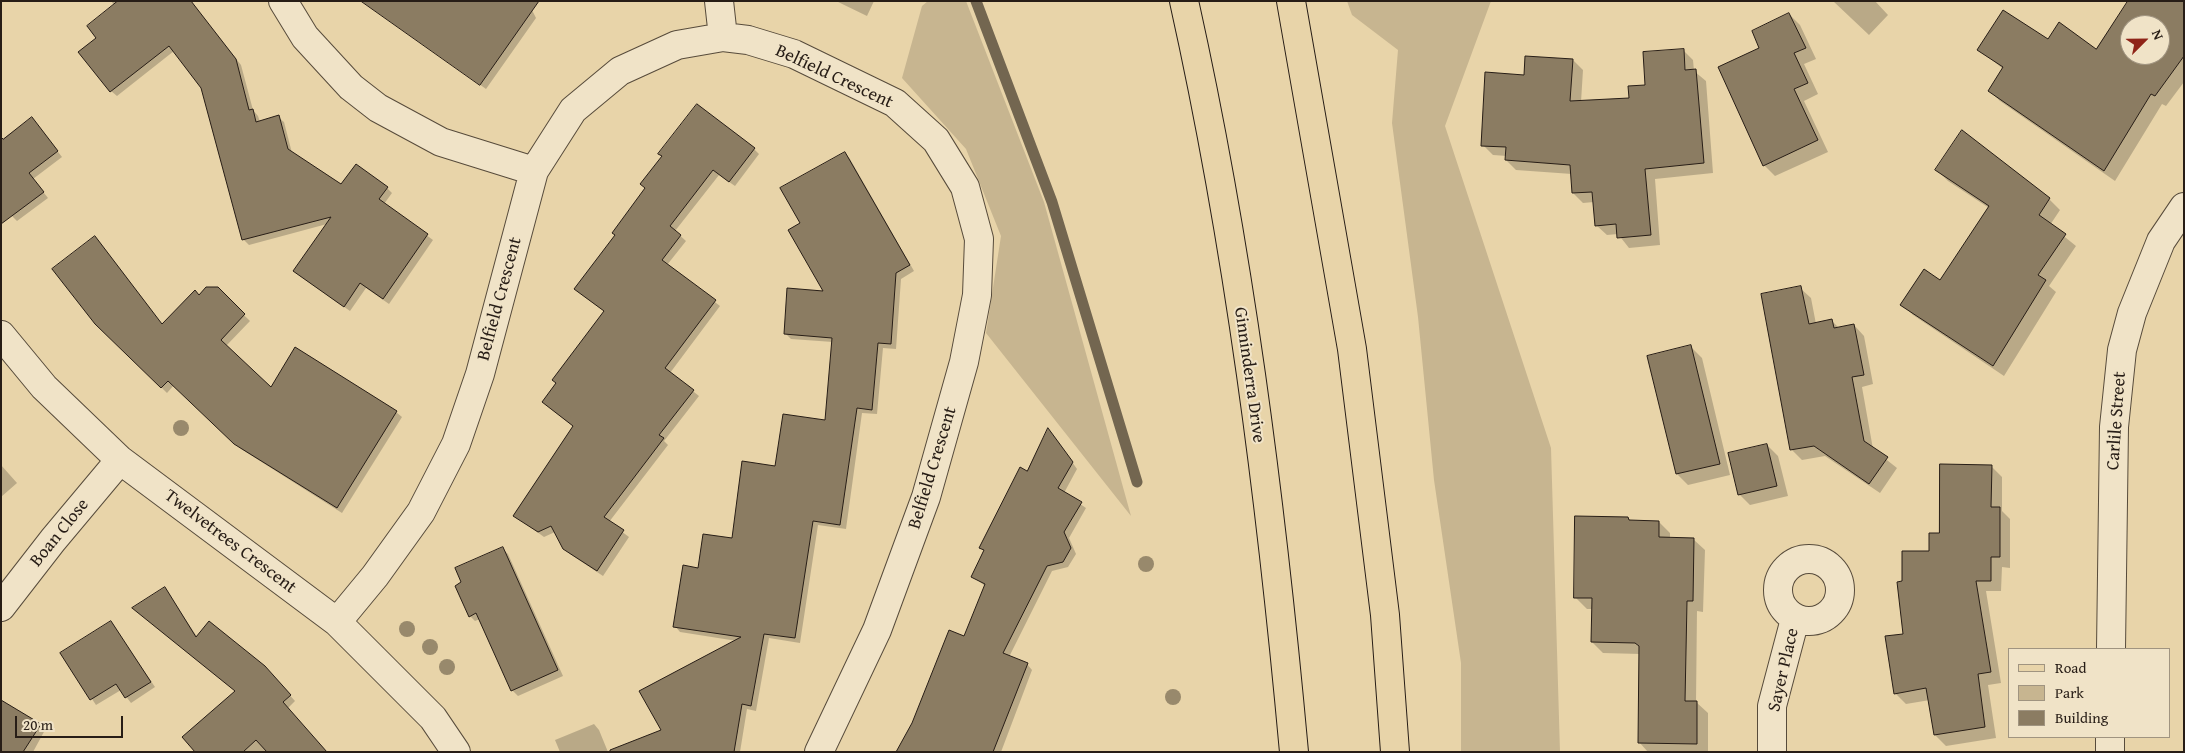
<!DOCTYPE html>
<style>
body{margin:0}
#map{position:relative;width:2185px;height:753px;overflow:hidden;background:#e8d4a9;font-family:"Gentium Book Plus",serif}
canvas{display:block}
.frame{position:absolute;inset:0;border:2px solid #271d16;pointer-events:none}
.legend{position:absolute;left:2008px;top:648px;width:162px;height:90px;box-sizing:border-box;background:#f0e3c7;border:1px solid #a09480;margin:0;padding:6px 9px;list-style:none;font-size:15px;color:#271d16}
.legend li{display:flex;align-items:center;gap:10px;height:25px}
.legend b{width:25px;border:1px solid #a09480}
.north{position:absolute;left:2120px;top:15px;width:50px;height:50px;box-sizing:border-box;background:#f0e3c7;border:1px solid #a09480;border-radius:50%;rotate:67deg;font-size:14px;font-weight:700;line-height:20px;text-align:center;color:#271d16}
.north::after{content:'';display:block;margin:auto;width:18px;height:22px;background:#8f2418;clip-path:polygon(50% 0,100% 100%,50% 72%,0 100%)}
.scale{position:absolute;left:15px;top:716px;width:108px;height:22px;box-sizing:border-box;border:2px solid #271d16;border-top:0;padding-left:6px;font-size:15px;line-height:18px;white-space:nowrap;color:#271d16;-webkit-text-stroke:4px #f0e3c7;paint-order:stroke}
</style>
<div id="map">
<canvas width="2185" height="753"></canvas>
<div class="frame"></div>
<ul class="legend">
<li><b style="height:6px;background:#e8d4a9"></b>Road</li>
<li><b style="height:14px;background:#c7b590"></b>Park</li>
<li><b style="height:14px;background:#8b7c62"></b>Building</li>
</ul>
<div class="north">N</div>
<div class="scale">20 m</div>
</div>
<script>
const ctx = document.querySelector('canvas').getContext('2d');
ctx.lineJoin = 'round';
function fill(path, color) { ctx.fillStyle = color; ctx.fill(path, 'evenodd'); }
function trace(path, color, width, dash) { ctx.strokeStyle = color; ctx.lineWidth = width; ctx.lineCap = dash ? 'butt' : 'round'; ctx.setLineDash(dash || []); ctx.stroke(path); }
function label(font, color, halo, rows, align = 'center') {
  ctx.font = font + ' "Gentium Book Plus",serif'; ctx.lineWidth = 4; ctx.setLineDash([]); ctx.textBaseline = 'middle'; ctx.strokeStyle = halo; ctx.fillStyle = color; for (const [text, x, y, turn = 0] of rows) {
    ctx.save(); ctx.translate(x, y); ctx.rotate((+turn || 0) * Math.PI / 180); ctx.textAlign = isNaN(turn) ? turn : align; if (halo) ctx.strokeText(text, 0, 0); ctx.fillText(text, 0, 0); ctx.restore();
  }
}
fill(new Path2D(`
 M 928,1 L 966,1 L 1044,202 L 1131,516 L 986,333 L 1001,236 L 966,149 L 902,78 L 922,6 Z
 M 1347,1 L 1491,1 L 1445,126 L 1551,448 L 1560,752 L 1461,752 L 1461,663 L 1434,480 L 1418,317 L 1392,123 L 1398,50 L 1352,15 Z`), '#c7b590');
fill(new Path2D(`
 M 111,1 L 190,1 L 241,65 L 253,110 L 258,116 L 260,122 L 278,117 L 284,122 L 292,153 L 342,186 L 387,188 L 392,193 L 384,204 L 433,240 L 389,304 L 366,288 L 350,311 L 300,276 L 327,224 L 249,245 L 243,239 L 203,87 L 174,51 L 117,96 L 111,91 L 98,38 L 115,6 Z
 M 836,1 L 874,1 L 867,16 Z
 M 1833,1 L 1875,1 L 1888,15 L 1869,35 Z
 M 2126,1 L 2184,1 L 2184,82 L 2166,106 L 2162,104 L 2115,181 L 2000,101 L 1989,90 L 2003,69 L 1979,49 L 2048,41 L 2097,50 L 2127,4 ZM 2130,25 L 2160,25 L 2160,55 L 2130,55 Z
 M 373,8 L 531,8 L 536,18 L 486,89 Z
 M 1789,14 L 1800,25 L 1816,59 L 1804,64 L 1818,94 L 1804,101 L 1828,152 L 1775,176 L 1764,165 L 1761,49 Z
 M 1683,50 L 1693,60 L 1694,71 L 1706,81 L 1713,173 L 1655,179 L 1660,245 L 1629,248 L 1618,234 L 1607,235 L 1596,225 L 1594,202 L 1583,203 L 1573,193 L 1572,174 L 1516,170 L 1506,160 L 1507,156 L 1493,155 L 1483,145 L 1525,76 L 1573,60 L 1583,70 L 1581,102 L 1630,99 L 1646,86 Z
 M 32,118 L 62,157 L 33,179 L 48,198 L 17,221 L 12,216 Z
 M 754,149 L 759,154 L 735,186 L 719,175 L 675,231 L 686,241 L 667,265 L 720,306 L 670,373 L 699,396 L 664,441 L 668,445 L 609,522 L 629,537 L 603,576 L 570,554 L 555,532 L 544,537 L 515,516 L 574,427 L 543,402 L 605,312 L 581,294 L 646,189 Z
 M 845,153 L 850,159 L 914,271 L 901,279 L 896,349 L 883,348 L 877,414 L 862,413 L 846,529 L 818,525 L 800,643 L 769,638 L 756,711 L 747,709 L 740,752 L 640,752 L 662,731 L 737,641 L 680,632 L 675,626 L 699,569 L 733,540 L 776,468 L 827,421 L 833,342 L 791,339 L 785,333 L 826,292 L 802,224 Z
 M 1937,170 L 2049,199 L 2060,210 L 2050,225 L 2076,246 L 2049,286 L 2056,292 L 2004,376 L 1913,315 L 1902,304 L 1940,282 L 1989,208 L 1948,181 Z
 M 1800,288 L 1811,298 L 1816,324 L 1832,321 L 1839,328 L 1854,325 L 1864,336 L 1873,384 L 1862,387 L 1873,449 L 1897,468 L 1880,493 L 1825,456 L 1802,460 L 1792,450 L 1763,295 Z
 M 217,289 L 250,321 L 226,346 L 271,389 L 396,412 L 402,417 L 342,513 L 241,449 L 174,385 L 167,393 L 96,323 L 163,325 L 199,297 Z
 M 1691,347 L 1702,358 L 1730,475 L 1688,485 L 1677,474 L 1649,357 Z
 M 1053,435 L 1077,469 L 1064,493 L 1086,508 L 1069,538 L 1076,554 L 1068,567 L 1052,571 L 1009,657 L 1027,664 L 1032,670 L 1001,752 L 898,752 L 965,638 L 985,586 L 972,576 L 985,551 L 981,547 Z
 M 1767,445 L 1778,456 L 1788,496 L 1750,505 L 1739,494 Z
 M 1,465 L 17,483 L 1,497 Z
 M 1991,466 L 2002,477 L 2002,511 L 2010,519 L 2010,568 L 2002,567 L 2001,591 L 1986,591 L 2001,683 L 1988,685 L 1996,738 L 1946,746 L 1935,735 L 1930,700 L 1906,704 L 1895,693 L 1904,635 L 1903,582 L 1931,552 L 1941,534 Z
 M 1628,518 L 1631,521 L 1659,522 L 1670,533 L 1670,539 L 1693,539 L 1705,550 L 1703,612 L 1697,611 L 1696,702 L 1708,713 L 1708,752 L 1648,752 L 1639,742 L 1640,654 L 1603,653 L 1592,642 L 1593,609 L 1587,609 L 1575,597 Z
 M 502,548 L 508,554 L 563,676 L 518,696 L 512,690 L 480,619 L 475,621 L 470,616 Z
 M 165,589 L 198,638 L 270,673 L 295,701 L 288,708 L 326,752 L 197,752 L 236,691 L 139,613 Z
 M 111,623 L 155,687 L 131,703 L 121,690 L 96,705 L 62,654 Z
 M 594,724 L 599,730 L 608,752 L 622,746 L 627,752 L 560,752 L 555,740 Z
 M 40,725 L 45,730 L 33,752 L 1,752 Z`), '#0003');
trace(new Path2D(`
 M 976,1 L 1052,202 L 1137,482`), '#736650', 11);
const building = new Path2D(`
 M 118,1 L 191,1 L 236,59 L 249,110 L 253,109 L 256,122 L 279,115 L 288,149 L 341,184 L 356,164 L 388,187 L 379,199 L 428,234 L 383,299 L 360,283 L 344,307 L 293,271 L 331,217 L 242,240 L 201,88 L 169,46 L 110,92 L 78,52 L 96,38 L 87,26 Z
 M 361,1 L 539,1 L 480,85 Z
 M 2128,1 L 2184,1 L 2184,56 L 2155,96 L 2151,94 L 2104,171 L 1988,91 L 2003,67 L 1977,50 L 2003,10 L 2048,39 L 2059,22 L 2096,49 ZM 2130,25 L 2160,25 L 2160,55 L 2130,55 Z
 M 1789,13 L 1806,48 L 1794,53 L 1808,83 L 1794,89 L 1818,140 L 1763,166 L 1718,67 L 1759,48 L 1752,31 Z
 M 1684,49 L 1685,70 L 1696,69 L 1704,163 L 1645,169 L 1651,235 L 1617,238 L 1616,224 L 1595,226 L 1592,192 L 1572,193 L 1570,165 L 1505,160 L 1506,147 L 1481,146 L 1485,72 L 1524,75 L 1525,56 L 1573,59 L 1570,101 L 1629,98 L 1628,86 L 1645,85 L 1643,52 Z
 M 697,104 L 755,148 L 729,182 L 713,170 L 670,226 L 681,235 L 662,260 L 716,300 L 665,368 L 694,390 L 659,435 L 664,438 L 604,517 L 624,530 L 597,571 L 563,549 L 551,526 L 538,532 L 513,516 L 573,426 L 542,402 L 556,383 L 552,380 L 604,311 L 574,289 L 615,235 L 612,233 L 645,188 L 640,184 L 662,156 L 658,154 Z
 M 32,117 L 58,151 L 29,173 L 44,192 L 1,224 L 1,137 L 3,139 Z
 M 1962,130 L 2050,198 L 2039,215 L 2066,234 L 2038,275 L 2046,280 L 1993,366 L 1900,305 L 1924,269 L 1940,280 L 1989,206 L 1935,170 Z
 M 845,152 L 910,265 L 896,273 L 891,344 L 878,343 L 872,410 L 857,408 L 840,525 L 813,521 L 795,638 L 764,634 L 751,706 L 742,704 L 734,752 L 610,752 L 610,750 L 661,730 L 639,691 L 741,637 L 673,627 L 683,565 L 698,568 L 703,534 L 732,538 L 742,461 L 775,466 L 783,414 L 825,420 L 832,338 L 784,334 L 787,288 L 823,291 L 788,230 L 800,223 L 780,188 Z
 M 95,236 L 162,324 L 195,290 L 199,295 L 206,287 L 218,287 L 245,314 L 221,340 L 271,387 L 295,347 L 397,411 L 337,508 L 234,444 L 168,381 L 161,388 L 95,324 L 52,269 Z
 M 1801,286 L 1809,324 L 1832,319 L 1834,328 L 1854,324 L 1864,375 L 1852,377 L 1864,441 L 1888,457 L 1869,484 L 1814,446 L 1790,450 L 1761,294 Z
 M 1691,345 L 1720,464 L 1676,474 L 1647,356 Z
 M 1048,428 L 1073,462 L 1058,488 L 1082,502 L 1064,532 L 1071,548 L 1063,562 L 1047,566 L 1003,653 L 1028,663 L 993,752 L 896,752 L 912,723 L 949,630 L 964,636 L 985,584 L 971,577 L 984,550 L 979,548 L 1020,467 L 1027,471 Z
 M 1767,444 L 1777,486 L 1738,495 L 1728,453 Z
 M 1940,464 L 1992,465 L 1991,507 L 2000,507 L 2000,557 L 1991,557 L 1991,581 L 1976,581 L 1991,672 L 1978,674 L 1985,727 L 1934,735 L 1926,688 L 1894,694 L 1885,636 L 1903,634 L 1897,582 L 1902,581 L 1902,551 L 1929,551 L 1929,533 L 1939,533 Z
 M 1575,516 L 1628,517 L 1629,520 L 1659,521 L 1659,537 L 1694,538 L 1693,601 L 1687,601 L 1685,701 L 1697,701 L 1697,744 L 1638,743 L 1639,646 L 1635,643 L 1591,642 L 1592,598 L 1574,598 Z
 M 503,547 L 558,670 L 511,691 L 476,613 L 469,617 L 455,586 L 461,582 L 455,568 Z
 M 165,587 L 196,637 L 209,621 L 265,666 L 291,695 L 283,702 L 327,752 L 267,752 L 256,740 L 243,752 L 195,752 L 182,737 L 235,691 L 132,608 Z
 M 111,621 L 151,682 L 125,698 L 116,684 L 90,700 L 60,653 Z
 M 1,700 L 41,724 L 23,752 L 1,752 Z`);
fill(building, '#8b7c62');
trace(building, '#271d16', 1);
const minor = new Path2D(`
 M 283,1 L 305,37 L 351,87 L 378,108 L 441,142 L 534,171
 M 719,1 L 723,37
 M 1,335 L 44,387 L 120,460 L 337,622 L 433,718 L 456,752
 M1778 590a31 31 0 1 1 62 0a31 31 0 1 1-62 0Z
 M 1,607 L 53,540 L 120,460
 M 337,622 L 375,576 L 421,512 L 456,444 L 480,374 L 534,171 L 573,110 L 620,71 L 677,45 L 723,37 L 748,40 L 794,54 L 895,103 L 936,140 L 965,187 L 979,239 L 977,295 L 964,362 L 926,497 L 877,630 L 819,752
 M 2111,649 L 2114,427 L 2122,350 L 2132,313 L 2161,241 L 2184,207
 M 1772,752 L 1772,706 L 1795,619
 M 2110,752 L 2110,737`);
const primary = new Path2D(`
 M 1184,1 C 1239,248 1271,500 1294,752
 M 1291,1 L 1352,349 L 1385,615 L 1395,752`);
trace(minor, '#574b3b', 30);
trace(primary, '#271d16', 30);
trace(minor, '#f0e3c7', 28);
trace(primary, '#e8d4a9', 28);
ctx.fillStyle = '#98896c';
for (const [x, y] of [
 [181,428],
 [1146,564],
 [407,629],
 [430,647],
 [447,667],
 [1173,697]
]) { ctx.beginPath(); ctx.arc(x, y, 8, 0, 2 * Math.PI); ctx.fill(); }
label('18px', '#271d16', '#f0e3c7', [
 ["Belfield Crescent",834,77,25],
 ["Belfield Crescent",500,299,-75],
 ["Ginninderra Drive",1249,375,82],
 ["Carlile Street",2117,421,-86],
 ["Belfield Crescent",933,468,-73],
 ["Boan Close",60,533,-51],
 ["Twelvetrees Crescent",230,542,37],
 ["Sayer Place",1784,670,-77]
]);
</script>
